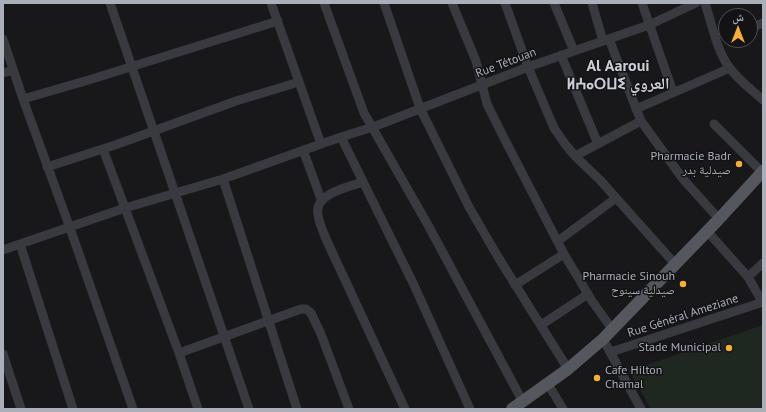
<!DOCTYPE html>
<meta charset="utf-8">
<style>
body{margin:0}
#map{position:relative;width:766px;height:412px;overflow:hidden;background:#18181a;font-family:"PT Sans","Noto Naskh Arabic",sans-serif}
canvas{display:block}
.frame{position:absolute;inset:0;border:4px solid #aaafba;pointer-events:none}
.north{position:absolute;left:718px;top:8px;width:40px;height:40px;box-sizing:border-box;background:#131315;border:1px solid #4f5157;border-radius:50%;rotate:0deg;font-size:11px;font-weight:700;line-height:16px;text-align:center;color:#aaafba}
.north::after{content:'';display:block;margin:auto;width:14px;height:18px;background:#f6ae34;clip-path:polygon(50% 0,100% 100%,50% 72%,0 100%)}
</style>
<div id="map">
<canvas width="766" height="412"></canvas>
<div class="frame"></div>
<div class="north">ش</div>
</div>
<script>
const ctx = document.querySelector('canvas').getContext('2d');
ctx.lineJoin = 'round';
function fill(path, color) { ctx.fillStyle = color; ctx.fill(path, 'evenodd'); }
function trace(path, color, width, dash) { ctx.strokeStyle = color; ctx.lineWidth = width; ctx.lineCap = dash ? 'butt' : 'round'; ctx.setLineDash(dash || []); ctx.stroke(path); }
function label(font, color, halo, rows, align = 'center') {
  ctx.font = font + ' "PT Sans","Noto Naskh Arabic","Noto Sans Tifinagh",sans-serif'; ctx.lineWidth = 3; ctx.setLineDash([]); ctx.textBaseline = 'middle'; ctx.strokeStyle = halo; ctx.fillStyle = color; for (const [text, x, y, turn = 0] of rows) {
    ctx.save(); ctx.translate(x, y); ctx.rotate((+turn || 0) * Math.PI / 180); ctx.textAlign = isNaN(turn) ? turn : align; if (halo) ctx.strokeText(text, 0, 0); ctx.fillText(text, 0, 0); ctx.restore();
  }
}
fill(new Path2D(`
 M 763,325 L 763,409 L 651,409 L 629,371 Z`), '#1f2820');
trace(new Path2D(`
 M 110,3 L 249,409
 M 324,3 L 364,113 L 428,225 L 523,402
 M 384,3 L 420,108 L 469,207 L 498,257 L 568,369
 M 452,3 L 476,61 L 487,104 L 505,140 L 564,254 L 592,301 L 612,329
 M 505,3 L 528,67 L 554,128 L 565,144 L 575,156 L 601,181 L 675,264
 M 554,3 L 574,51
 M 592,3 L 603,41
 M 642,3 L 673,92
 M 705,3 C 712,24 716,49 729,67 C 738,80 752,90 763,100
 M 750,28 L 763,23
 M 3,39 L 23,99 L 92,79 L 278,21
 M 609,39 L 641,121 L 683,179 L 719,219
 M 561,55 L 598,144
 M 3,73 L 13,70
 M 23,99 L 70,228 L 133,409
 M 636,109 L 730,68
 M 714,124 L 762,172
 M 321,144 L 341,137
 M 103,149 L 125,208 L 223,179 L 321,144 L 271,3
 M 303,150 L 321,199
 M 575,156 L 641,121
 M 47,167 L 115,145 L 236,101 L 299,82
 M 223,179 L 297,409
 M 363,182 C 348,187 313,194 318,215 C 319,223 323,231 326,239 L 405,409
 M 707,231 L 748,277 L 763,303
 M 558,241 L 616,198
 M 3,250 L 20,244
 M 748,277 L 763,263
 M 515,285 L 564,254
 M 541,325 L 588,294
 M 603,339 L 641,409
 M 611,352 L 763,302
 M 3,354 L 21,409
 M 548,384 L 563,409
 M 73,409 L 20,244 L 125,208 L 179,353
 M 198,409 L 179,353 L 301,309 L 306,309 L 311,313 L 321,334 L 349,409
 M 470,409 L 413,283 L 341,137 L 373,127 L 528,67 L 649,25 L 696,3`), '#393a3f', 9);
trace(new Path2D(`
 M 512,409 L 568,369 L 603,339 L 719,219 L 763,171`), '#55575e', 12);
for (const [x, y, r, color] of [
 [739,164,4,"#f6ae34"],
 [683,284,4,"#f6ae34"],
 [729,348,4,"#f6ae34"],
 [597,378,4,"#f6ae34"]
]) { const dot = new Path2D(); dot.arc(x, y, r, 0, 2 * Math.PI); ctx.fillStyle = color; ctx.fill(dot); trace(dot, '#131315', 1.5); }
label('12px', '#aaafba', '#131315', [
 ["Rue Tétouan",506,63,-21],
 ["Rue Général Ameziane",683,316,-18]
]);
label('12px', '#aaafba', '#131315', [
 ["Pharmacie Badr",731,157],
 ["صيدلية بدر",731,171],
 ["Pharmacie Sinouh",675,277],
 ["صيدلية سينوح",675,291],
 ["Stade Municipal",721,348],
 ["Cafe Hilton",605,371,"left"],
 ["Chamal",605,385,"left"]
], 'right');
label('bold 16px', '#cbced6', '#131315', [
 ["Al Aaroui",618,66],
 ["ⵍⵄⴰⵔⵡⵉ العروي",618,84]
]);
</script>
